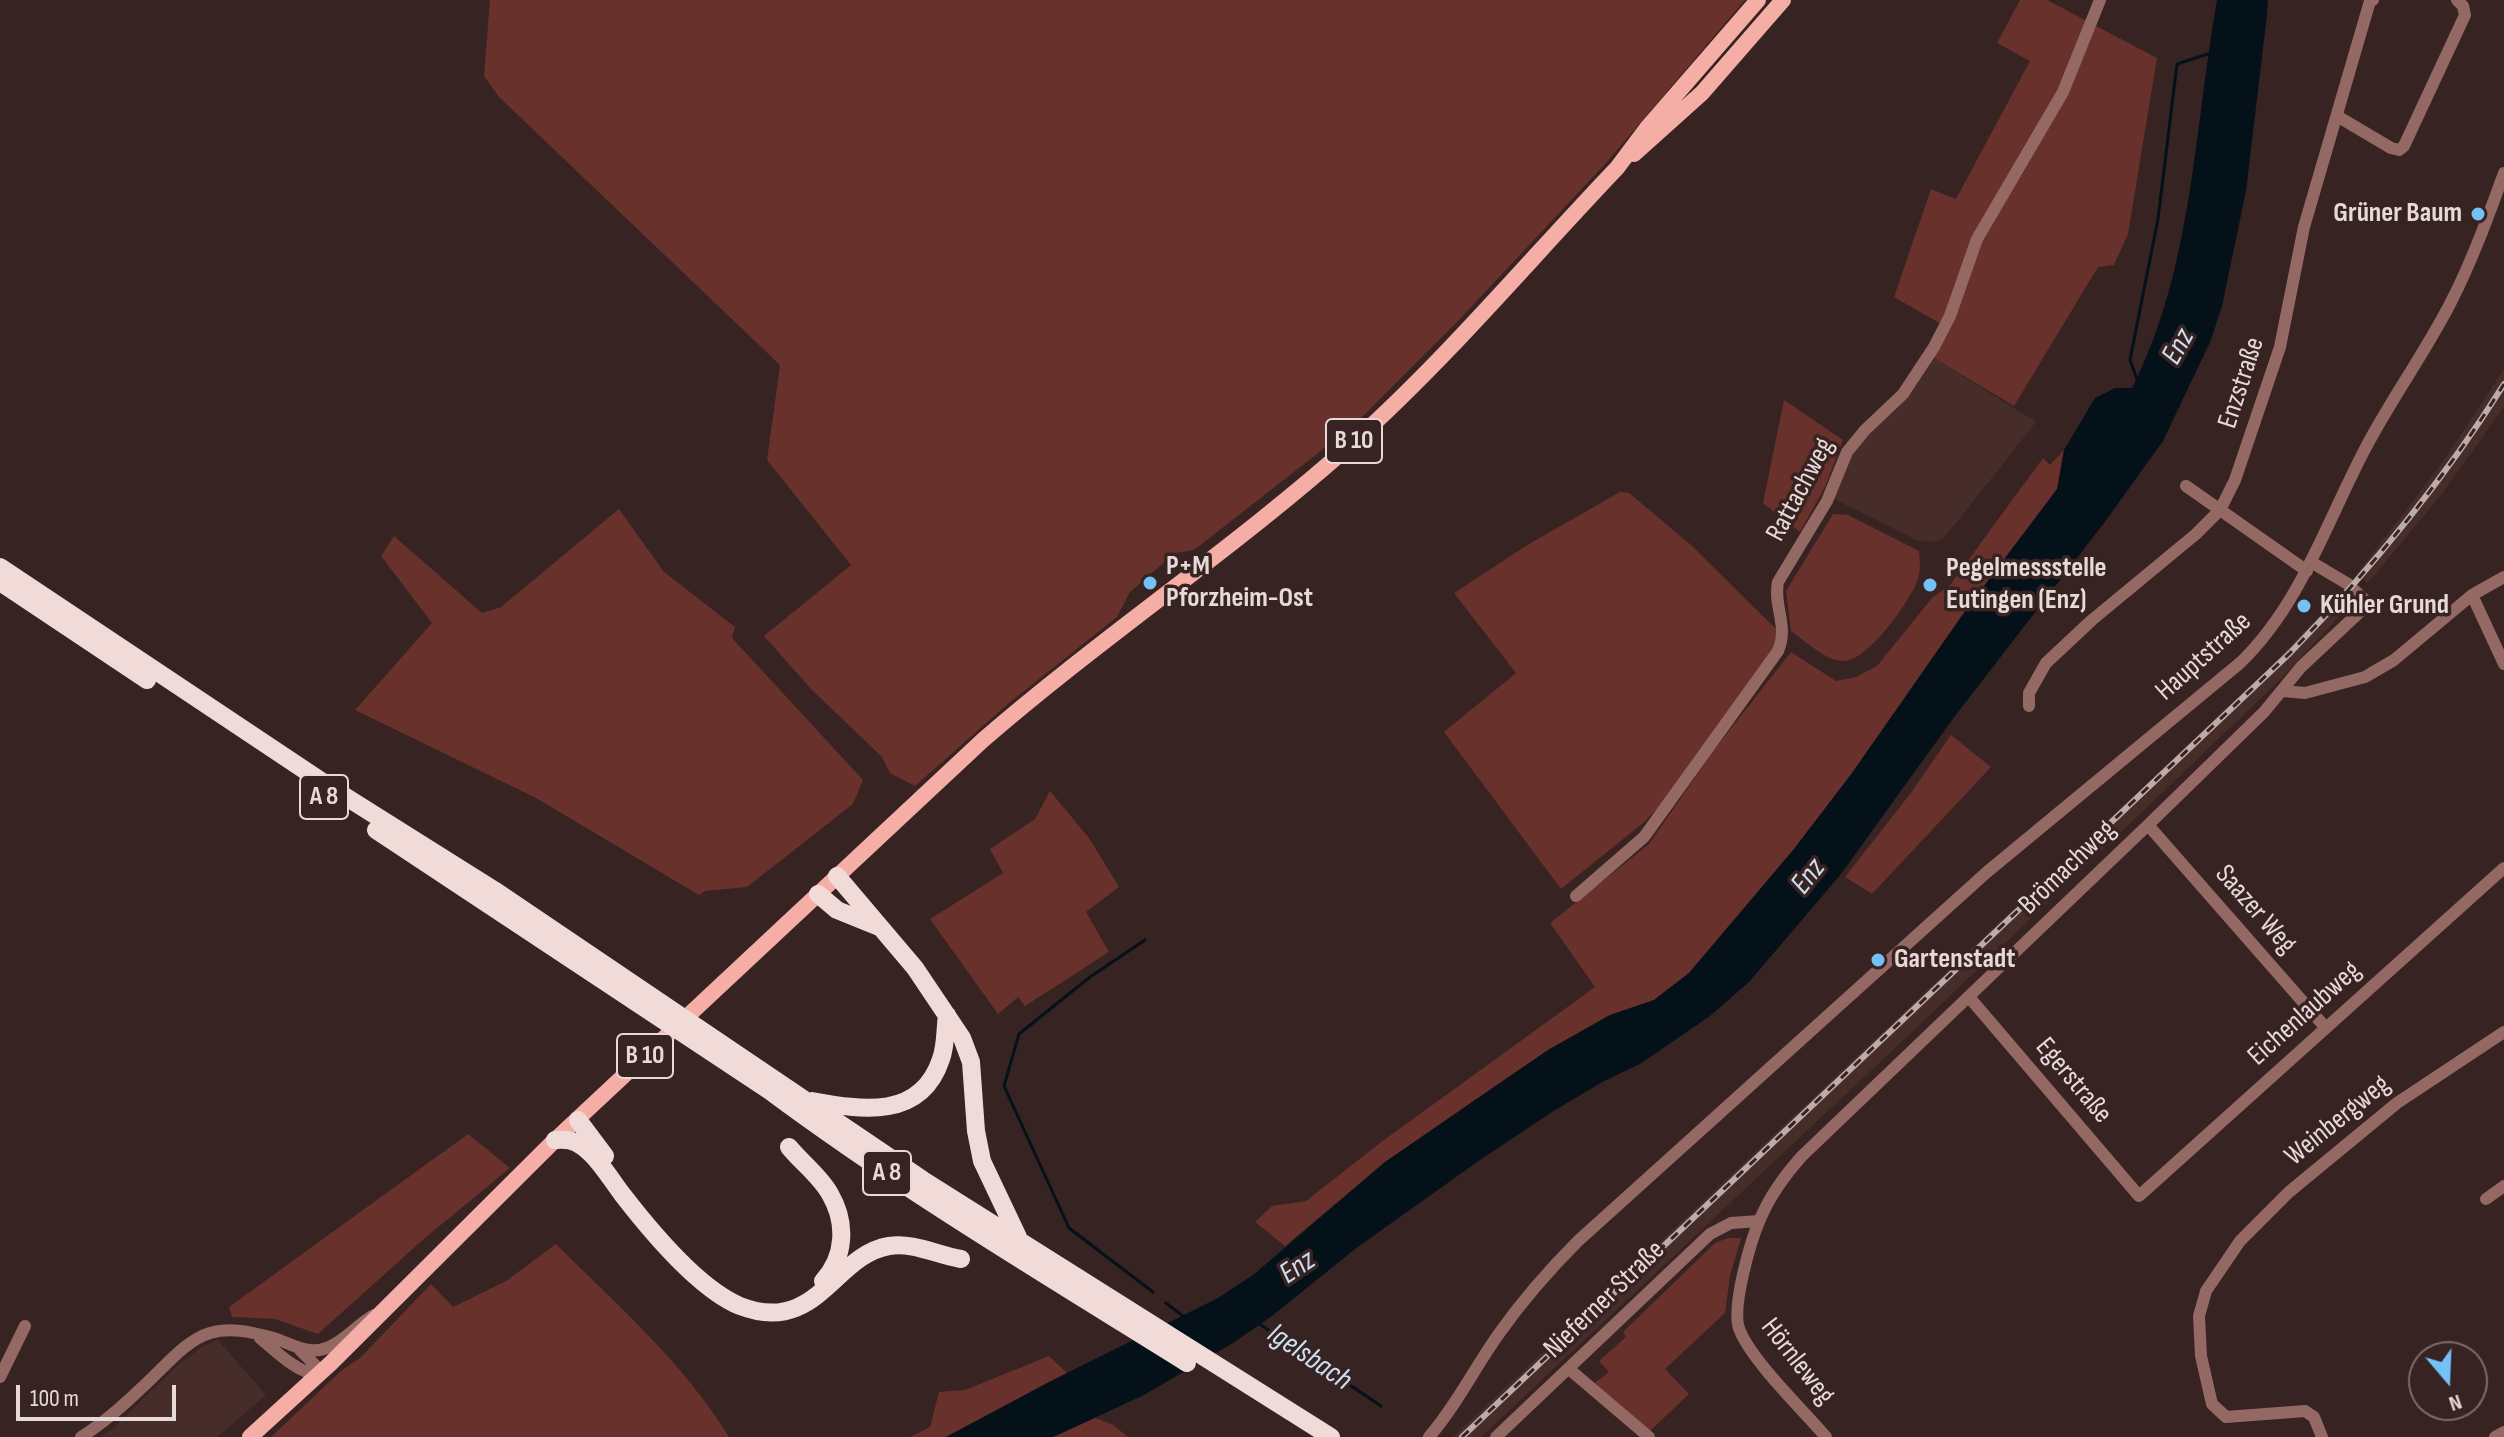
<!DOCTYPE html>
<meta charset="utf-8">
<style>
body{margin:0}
#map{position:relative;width:2504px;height:1437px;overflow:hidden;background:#372321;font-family:"Sofia Sans Condensed",sans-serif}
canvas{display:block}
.north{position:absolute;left:2408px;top:1341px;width:80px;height:80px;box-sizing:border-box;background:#372321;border:2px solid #7d6c6a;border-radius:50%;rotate:161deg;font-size:22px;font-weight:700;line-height:32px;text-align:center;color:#e6d9d7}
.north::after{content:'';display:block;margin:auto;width:28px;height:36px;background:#73c1f5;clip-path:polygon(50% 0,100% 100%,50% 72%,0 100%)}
.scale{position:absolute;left:16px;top:1385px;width:160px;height:36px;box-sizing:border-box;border:4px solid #e6d9d7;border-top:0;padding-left:10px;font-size:24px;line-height:28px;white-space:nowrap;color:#e6d9d7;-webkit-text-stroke:6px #372321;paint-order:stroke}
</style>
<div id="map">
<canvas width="2504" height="1437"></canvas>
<div class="north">N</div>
<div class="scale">100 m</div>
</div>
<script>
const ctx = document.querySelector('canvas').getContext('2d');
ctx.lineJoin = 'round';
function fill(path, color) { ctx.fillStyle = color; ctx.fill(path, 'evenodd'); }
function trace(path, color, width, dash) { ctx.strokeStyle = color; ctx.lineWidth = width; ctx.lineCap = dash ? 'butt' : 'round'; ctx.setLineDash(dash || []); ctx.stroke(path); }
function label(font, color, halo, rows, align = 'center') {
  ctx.font = font + ' "Sofia Sans Condensed",sans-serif'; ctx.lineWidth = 7; ctx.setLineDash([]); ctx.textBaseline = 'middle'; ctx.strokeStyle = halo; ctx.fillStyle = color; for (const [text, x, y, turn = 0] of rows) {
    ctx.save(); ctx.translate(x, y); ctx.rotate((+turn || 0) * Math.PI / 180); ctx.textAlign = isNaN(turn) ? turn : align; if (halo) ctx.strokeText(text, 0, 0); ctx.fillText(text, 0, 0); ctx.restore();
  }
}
fill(new Path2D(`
 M 1934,358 L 2036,422 L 1948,533 L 1941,540 L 1931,542 L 1916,540 L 1834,499 L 1854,448 L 1914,389 Z
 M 2504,369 L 2504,407 L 2441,495 L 2368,583 L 2357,574 L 2444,460 Z
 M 2337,598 L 2348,607 L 2281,679 L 1930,1015 L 1481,1437 L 1453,1437 L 2269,668 Z
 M 218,1340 L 266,1395 L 217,1437 L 100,1437 L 112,1429 L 179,1364 L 202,1347 Z`), '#472d2a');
fill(new Path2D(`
 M 490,0 L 1745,0 L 1606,163 L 1459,320 L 1354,425 L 1194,550 L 1175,553 L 1130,592 L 1117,617 L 1009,703 L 915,786 L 890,773 L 882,757 L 811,689 L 764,636 L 851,565 L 767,460 L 780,365 L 499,97 L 484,76 Z
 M 2020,0 L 2047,0 L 2157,58 L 2128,234 L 2114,265 L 2098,267 L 2014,406 L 1934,358 L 1948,328 L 1894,297 L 1931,189 L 1956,199 L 2030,61 L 1997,43 Z
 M 1784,400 L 1843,440 L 1825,487 L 1800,532 L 1763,503 Z
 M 2064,450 L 2058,489 L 1968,607 L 1852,773 L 1794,849 L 1689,973 L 1654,1000 L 1610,1015 L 1548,1050 L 1495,1086 L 1385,1162 L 1285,1246 L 1255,1222 L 1272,1206 L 1306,1201 L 1380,1143 L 1595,987 L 1550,923 L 1649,844 L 1714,750 L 1791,652 L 1836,681 L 1856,677 L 1877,666 L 1932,598 L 1950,585 L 2043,458 L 2050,465 Z
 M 1620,492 L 1629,493 L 1691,545 L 1783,636 L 1685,781 L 1642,824 L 1561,889 L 1444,732 L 1516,673 L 1454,593 L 1529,544 Z
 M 619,509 L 664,572 L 735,627 L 732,638 L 863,780 L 853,804 L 747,887 L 705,891 L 699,895 L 536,798 L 355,710 L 432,623 L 381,556 L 394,536 L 482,613 L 501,607 Z
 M 1833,514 L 1848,515 L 1919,551 C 1920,562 1921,572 1917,582 C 1908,603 1868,661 1844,661 C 1825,661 1806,641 1791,631 L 1786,591 Z
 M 1951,735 L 1991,767 L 1872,894 L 1845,877 L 1910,794 Z
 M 1050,791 L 1089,838 L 1119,887 L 1086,912 L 1109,952 L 1025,1006 L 1018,997 L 998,1014 L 930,919 L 1003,873 L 990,849 L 1035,819 Z
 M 468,1134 L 510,1168 L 426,1237 L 318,1334 L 275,1319 L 232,1317 L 229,1307 Z
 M 1728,1238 L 1741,1238 L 1730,1276 L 1725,1313 L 1665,1369 L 1689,1394 L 1651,1430 L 1643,1428 L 1593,1384 L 1609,1372 L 1599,1361 L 1626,1337 L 1623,1332 L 1715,1243 Z
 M 556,1244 C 617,1305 684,1363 729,1437 L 271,1437 L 342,1370 L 360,1358 L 431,1284 L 453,1307 L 506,1281 Z
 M 1049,1356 L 1067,1373 L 946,1437 L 910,1437 L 930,1427 L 939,1392 L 965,1390 Z
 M 1095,1418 L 1113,1425 L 1128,1437 L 1053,1437 Z`), '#68312c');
fill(new Path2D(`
 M 2217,0 L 2268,0 L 2267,15 L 2246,191 L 2222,306 L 2211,340 L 2163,441 L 2107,519 L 1952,720 L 1841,874 L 1749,982 L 1710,1016 L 1640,1064 L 1604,1081 L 1552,1112 L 1477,1162 L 1355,1249 L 1272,1316 L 1233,1343 L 1144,1395 L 1053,1437 L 946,1437 L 1049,1382 L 1218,1298 L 1253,1275 L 1385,1162 L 1548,1050 L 1610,1015 L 1654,1000 L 1689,973 L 1794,849 L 1852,773 L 1968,607 L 2057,489 L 2064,450 L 2095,398 L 2115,388 L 2132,388 C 2193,268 2194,130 2217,0 Z`), '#051119');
trace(new Path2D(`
 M 2137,379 L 2130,360 L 2158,219 L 2177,64 L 2211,53
 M 1145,940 L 1090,977 L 1019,1034 L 1004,1086 L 1069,1228 L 1153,1292
 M 1166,1303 L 1183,1316
 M 1258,1323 L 1381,1406`), '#051119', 3);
trace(new Path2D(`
 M 2337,116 L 2391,148 L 2399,150 L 2404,146 L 2465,15 L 2463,6 L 2457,0
 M 2186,486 L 2307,571
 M 2472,595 L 2504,664
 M 2283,691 L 2305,693 L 2365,677 L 2394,660 L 2472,595 L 2504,577
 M 2029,706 L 2029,693 L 2046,663 L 2092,620 L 2196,534 L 2220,510 L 2235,480 L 2280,347 L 2304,227 L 2370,1 L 2373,0
 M 2148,825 L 2325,1027
 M 1576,896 L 1644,837 L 1778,651 C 1789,626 1773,606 1778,582 L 1827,501 L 1847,452 L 1865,430 L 1903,394 L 1934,347 L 1950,316 L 1977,239 L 2063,92 L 2100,0
 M 1969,997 L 2139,1196 L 2504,868
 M 2486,1199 L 2504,1186
 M 260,1338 C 277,1352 296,1372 318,1375
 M 299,1349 L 315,1365 L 318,1375
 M 1569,1369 L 1649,1437
 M 0,1377 L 25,1326
 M 81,1437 C 107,1421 130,1399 152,1378 C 169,1362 187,1340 210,1333 C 230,1327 251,1332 270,1337 C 290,1342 307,1357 329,1347 C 345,1340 358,1324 374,1315
 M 1429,1437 C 1456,1406 1474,1369 1498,1335 C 1522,1301 1549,1270 1578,1241 L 1987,872 L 2240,663 C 2301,604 2326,523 2365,449 C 2391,399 2425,353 2451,302 C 2472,261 2488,217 2504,173
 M 1496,1437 L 1710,1234 L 1731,1223 L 1759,1221
 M 1826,1437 C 1803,1410 1753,1362 1740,1331 C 1730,1310 1751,1239 1761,1217 C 1771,1194 1785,1175 1802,1156 L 2148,825 L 2264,712 L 2301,667 L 2365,607 L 2366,601 L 2348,584 L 2311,562
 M 2322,1437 L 2314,1417 L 2305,1411 L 2226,1417 L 2212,1404 L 2201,1356 L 2199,1316 L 2206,1291 L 2240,1241 L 2289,1192 L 2397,1103 L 2504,1032
 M 2495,1437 L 2504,1432`), '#946964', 12);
trace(new Path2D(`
 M 1634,154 L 1702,93 L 1783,0
 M 250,1437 L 331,1363 L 555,1140 L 983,740 C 1104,635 1238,546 1357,439 C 1450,355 1531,258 1617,168 L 1647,128 L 1758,0`), '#f5aea5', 16);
trace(new Path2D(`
 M 0,567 L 327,785 L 494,890 L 923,1180 L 1331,1437
 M 0,582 L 147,680
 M 376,830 L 770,1091 C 903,1190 1046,1275 1187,1363
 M 837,876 L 915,968 L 962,1038 L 971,1062 L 976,1131 L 982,1161 L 1018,1237
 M 818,894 L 837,910 L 879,927
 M 812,1101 C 862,1110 921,1120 941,1059 C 946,1046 945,1029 947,1015
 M 578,1120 L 605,1156
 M 555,1140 C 566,1139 574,1140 583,1147 C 599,1159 610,1178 622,1194 C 649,1229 699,1289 740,1306 C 817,1336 834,1255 889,1246 C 913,1242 937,1255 961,1259
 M 789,1147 C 802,1163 820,1176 830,1194 C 847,1223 845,1257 823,1281`), '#f1dbd8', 18);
const rail = new Path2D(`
 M 1462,1437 L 2290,653 C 2369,571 2443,482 2504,384`);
trace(rail, '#bbacaa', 6);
trace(rail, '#372321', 3, [9]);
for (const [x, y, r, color] of [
 [2478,214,8,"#73c1f5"],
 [1150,583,8,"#73c1f5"],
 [1930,585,8,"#73c1f5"],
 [2304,606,8,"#73c1f5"],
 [1878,960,8,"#73c1f5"]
]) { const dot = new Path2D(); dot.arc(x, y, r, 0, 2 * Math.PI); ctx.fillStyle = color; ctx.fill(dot); trace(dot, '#372321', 3); }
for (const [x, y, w] of [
 [1354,441,56],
 [324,797,48],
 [645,1056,56],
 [887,1173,48]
]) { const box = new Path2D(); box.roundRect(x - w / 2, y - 22, w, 44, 6); ctx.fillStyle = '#372321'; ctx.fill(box); trace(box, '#e6d9d7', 2); }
label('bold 26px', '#e6d9d7', null, [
 ["B 10",1354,441],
 ["A 8",324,797],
 ["B 10",645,1056],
 ["A 8",887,1173]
]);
label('bold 28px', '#e6d9d7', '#372321', [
 ["Grüner Baum",2462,214,"right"],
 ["P+M",1166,567],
 ["Pforzheim-Ost",1166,599],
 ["Pegelmessstelle",1946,569],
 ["Eutingen (Enz)",1946,601],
 ["Kühler Grund",2320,606],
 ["Gartenstadt",1894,960]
], 'left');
label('28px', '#e6d9d7', '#372321', [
 ["Enzstraße",2242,383,-72],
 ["Rattachweg",1801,490,-62],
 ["Hauptstraße",2204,657,-42],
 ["Brömachweg",2068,868,-44],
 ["Saazer Weg",2255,910,49],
 ["Eichenlaubweg",2305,1014,-42],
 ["Egerstraße",2073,1081,50],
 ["Weinbergweg",2338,1121,-39],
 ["Nieferner Straße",1605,1300,-44],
 ["Hörnleweg",1797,1362,52]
]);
label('italic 30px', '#cbe0f0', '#372321', [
 ["Enz",2179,347,-61],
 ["Enz",1809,877,-52],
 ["Enz",1298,1268,-34],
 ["Igelsbach",1309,1358,34]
]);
</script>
